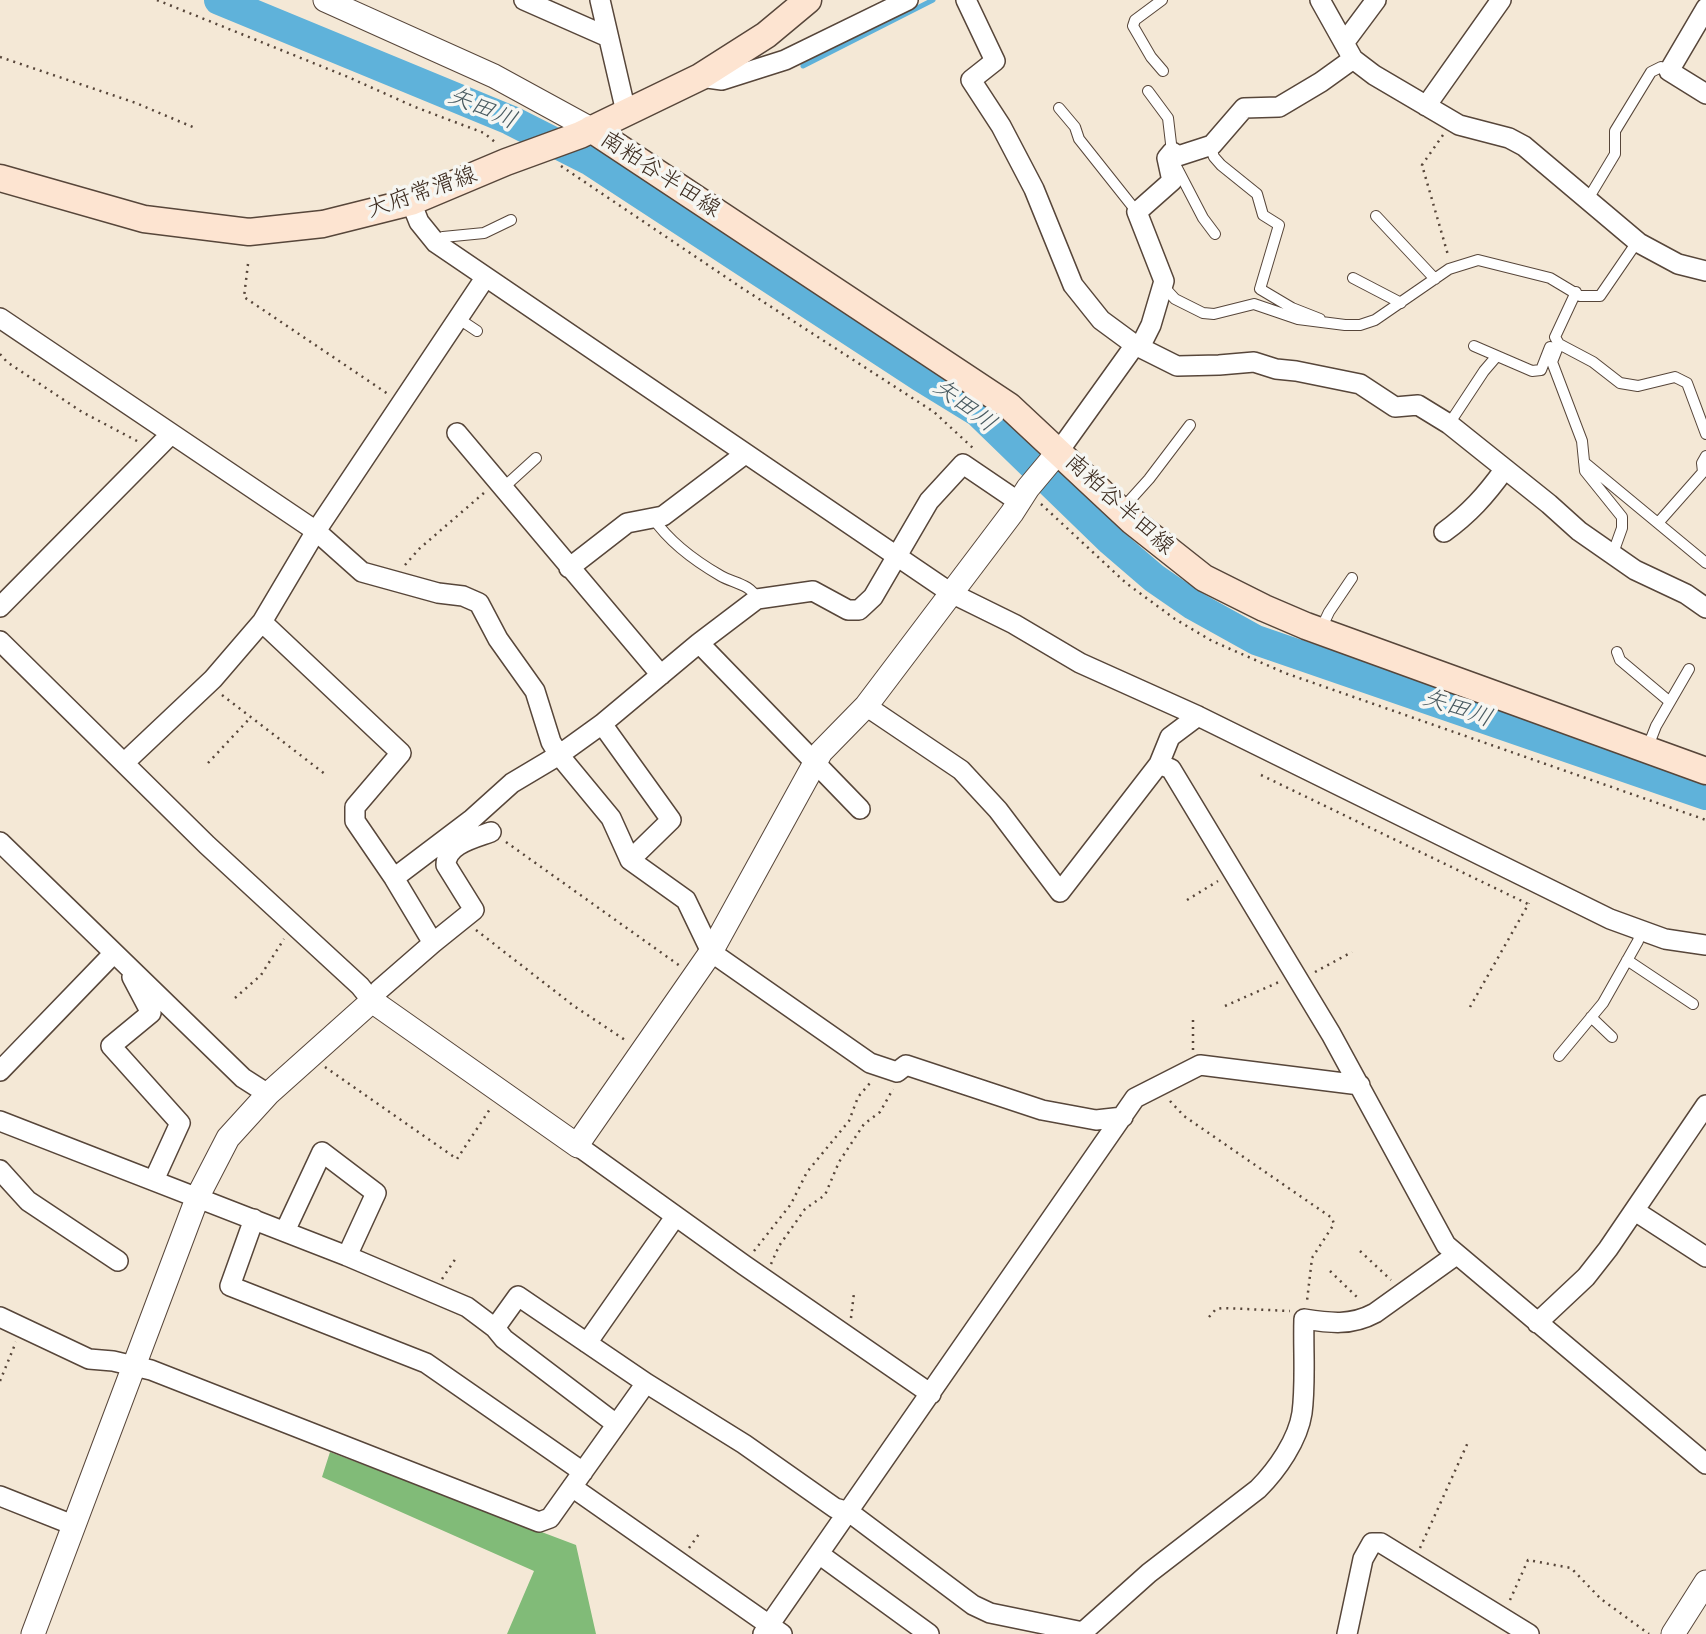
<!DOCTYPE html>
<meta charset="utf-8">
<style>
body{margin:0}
canvas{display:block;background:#f4e8d6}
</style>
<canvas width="1706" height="1634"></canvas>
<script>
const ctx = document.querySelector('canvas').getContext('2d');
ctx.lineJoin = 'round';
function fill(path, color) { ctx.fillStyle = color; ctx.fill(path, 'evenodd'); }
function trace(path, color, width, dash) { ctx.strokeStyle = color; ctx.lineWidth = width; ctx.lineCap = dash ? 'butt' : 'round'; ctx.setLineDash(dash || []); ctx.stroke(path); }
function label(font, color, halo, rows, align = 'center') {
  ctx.font = font + ' Itim,"Klee One",sans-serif'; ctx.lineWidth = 7; ctx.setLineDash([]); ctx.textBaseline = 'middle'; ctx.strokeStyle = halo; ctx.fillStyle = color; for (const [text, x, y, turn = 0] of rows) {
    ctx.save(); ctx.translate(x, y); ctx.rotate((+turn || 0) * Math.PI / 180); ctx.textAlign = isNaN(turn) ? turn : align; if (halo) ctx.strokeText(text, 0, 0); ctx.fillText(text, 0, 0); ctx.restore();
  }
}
fill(new Path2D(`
 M 330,1452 L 576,1545 L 596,1634 L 507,1634 L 534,1571 L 322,1477 Z`), '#81bb78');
trace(new Path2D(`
 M 803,66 L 933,0`), '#5fb2da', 5);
trace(new Path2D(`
 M 219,0 L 510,120 L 589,160 L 921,377 L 978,412 L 1111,541 L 1154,578 L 1193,605 L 1256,640 L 1706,795`), '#5fb2da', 30);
const service = new Path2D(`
 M 1162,0 L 1135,20 L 1133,26 L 1151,57 L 1163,71
 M 1148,91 L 1168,118 L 1172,152
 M 1059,108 L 1075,127 L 1079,139 L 1137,212
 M 1210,146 L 1214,157 L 1221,165 L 1257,194 L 1263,215 L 1279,225 L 1260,289 L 1292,308 L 1320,319
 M 1177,168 L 1203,218 L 1215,234
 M 1588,199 L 1615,154 L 1615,131 L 1651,72 L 1661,67 L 1669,71
 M 1376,216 L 1435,279
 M 436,243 L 443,237 L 484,233 L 511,220
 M 1353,278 L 1401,303
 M 1163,286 L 1175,299 L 1203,313 L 1214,314 L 1254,304 L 1298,319 L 1345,325 L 1360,325 L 1375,320 L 1449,269 L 1478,260 L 1550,278 L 1580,296 L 1600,296 L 1637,242
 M 1576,292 L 1555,337 L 1559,344 L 1552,362 L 1582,441 L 1585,471 L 1622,517 L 1622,528 L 1613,553
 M 459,319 L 477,331
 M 1559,344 L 1593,362 L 1620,383 L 1638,386 L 1675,377 L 1687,383 L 1706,434
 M 1474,346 L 1532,371 L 1541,370 L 1550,347
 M 1449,424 L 1484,371 L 1496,357
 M 1584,462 L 1706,563
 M 503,488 L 536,458
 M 1122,509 L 1149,479 L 1190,425
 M 653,518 C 670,543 695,561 721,576 C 733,583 751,584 757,599
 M 1658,523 L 1703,472 L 1702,463 L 1706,456
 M 1320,631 L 1329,612 L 1352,578
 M 1617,652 L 1620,660 L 1670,702
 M 1647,749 L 1656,726 L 1689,669
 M 1627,960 L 1693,1004
 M 1591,1017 L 1612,1037
 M 1559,1056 L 1603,1003 L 1638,941 L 1641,930`);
const minor = new Path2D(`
 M 524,0 L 608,37
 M 600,0 L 626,112
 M 966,0 L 995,61 L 971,80 L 1001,126 L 1034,189 L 1073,285 L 1101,320 L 1135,345 L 1177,366 L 1219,365 L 1254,362 L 1276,369 L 1296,371 L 1360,384 L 1395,407 L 1418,405 L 1449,424 L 1549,504 L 1579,531 L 1635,570 L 1686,594 L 1706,608
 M 1320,0 L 1353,59 L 1374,75 L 1459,125 L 1509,138 L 1524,146 L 1639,243 L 1678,264 L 1706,271
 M 1706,8 L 1669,71 L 1706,94
 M 1344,43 L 1376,0
 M 700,77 L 722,80 L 785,60 L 908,0
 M 1426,106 L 1501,0
 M 411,202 L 419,222 L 436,243 L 951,593 L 1014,624 L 1080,663 L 1198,716 L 1610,919 L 1665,939 L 1706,945
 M 0,318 L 316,531 L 362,572 L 438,593 L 463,596 L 479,603 L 498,639 L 535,691 L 551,742 L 559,755 L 611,818 L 630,860 L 686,900 L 711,952 L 870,1063 L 897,1072 L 906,1065 L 1042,1110 L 1096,1120 L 1123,1117
 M 1140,347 L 1151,325 L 1164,281 L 1137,212 L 1172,181 L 1167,158 L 1172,152 L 1178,156 L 1212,145 L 1244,108 L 1279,107 L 1321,82 L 1353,59
 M 457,433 L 661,675
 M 1059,451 L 1135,345
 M 1444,532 C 1469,514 1486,495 1504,470
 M 569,568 L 627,523 L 663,516 L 745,454
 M 0,607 L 170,435
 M 0,641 L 207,845 L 360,986 L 372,1001 L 379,990 L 433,943 L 394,878 L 355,821 L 355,807 L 401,753 L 262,622
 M 699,643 L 860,809
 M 866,706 L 961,770 L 998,810 L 1060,892 L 1159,764
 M 1198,716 L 1170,737 L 1159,764 L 1171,769 L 1331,1034 L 1446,1245 L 1706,1464
 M 602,724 L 671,820 L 630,860
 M 124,763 L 213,679 L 262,622 L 316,531 L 485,278
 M 0,842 L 243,1078 L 268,1094
 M 394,878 L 472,819 L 512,783 L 559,755 L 602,724 L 699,643 L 757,599 L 813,591 L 848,610 L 859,610 L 873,597 L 929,501 L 963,464 L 1019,502
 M 433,943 L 474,910 L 446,865 C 446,844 475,838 491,832
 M 132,977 L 151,1013 L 111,1046 L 180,1123 L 154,1180
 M 0,1071 L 114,953
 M 0,1121 L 347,1256 L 467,1307 L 495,1328 L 518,1296 L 646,1383 L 550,1518 L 539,1522 L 151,1370 L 113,1361 L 89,1359 L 0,1317
 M 578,1146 L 744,1265 L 931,1394
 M 0,1170 L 28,1201 L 118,1261
 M 1635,1211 L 1706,1257
 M 254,1219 L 230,1286 L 426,1363 L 583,1472
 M 285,1231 L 322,1152 L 376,1193 L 347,1256
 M 1537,1323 L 1586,1277 L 1608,1249 L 1706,1105
 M 495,1328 L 504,1339 L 616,1424
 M 587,1343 L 675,1217
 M 646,1383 L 744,1444 L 835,1508 L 849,1512 L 973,1605 L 990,1613 L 1083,1632 L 1149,1573 L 1258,1489 C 1277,1470 1298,1440 1302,1413 C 1306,1383 1303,1350 1304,1319 C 1330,1323 1351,1326 1375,1313 L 1456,1255
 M 572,1487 L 782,1634
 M 0,1496 L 73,1525
 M 819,1554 L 929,1634
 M 763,1634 L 1135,1098 L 1200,1065 L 1360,1085
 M 1347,1634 L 1363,1559 L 1372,1543 L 1381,1543 L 1529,1634`);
const tertiary = new Path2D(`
 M 325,0 L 494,76 L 591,129
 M 577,1145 L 711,952 L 821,752 L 866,706 L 1012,513 L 1028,488 L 1059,451
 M 33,1634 L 198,1196 L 228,1138 L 268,1094 L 372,1001 L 578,1146
 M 1673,1634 L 1706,1582`);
const secondary = new Path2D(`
 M 591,129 L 1009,406 L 1132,521 L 1204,578 L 1264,608 L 1306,626 L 1706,771
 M 0,178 L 144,219 L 249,232 L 323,224 L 411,202 L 506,162 L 580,135 L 700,77 L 766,35 L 808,0`);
trace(service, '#57463a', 12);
trace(minor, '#57463a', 22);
trace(tertiary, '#57463a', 25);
trace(secondary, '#57463a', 29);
trace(new Path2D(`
 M 157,0 L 348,77 L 415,107 L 484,133 L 495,142
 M 0,57 L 136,103 L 195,128
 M 1443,135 L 1422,165 L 1448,255
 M 561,166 L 742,288 L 934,412 L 974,449
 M 248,264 L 244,297 L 388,394
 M 0,354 L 7,362 L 82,412 L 139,442
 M 1041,504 L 1126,583 L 1175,619 L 1212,641 L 1285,673 L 1706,820
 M 405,565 L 419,549 L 485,492
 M 222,695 L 325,774
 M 208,763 L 251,717
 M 1261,775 L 1528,904
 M 506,842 L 680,966
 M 1187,900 L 1218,881
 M 476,930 L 574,1006 L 625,1040
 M 1315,972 L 1352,952
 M 235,998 L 261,975 L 284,939
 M 1225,1006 L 1279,982
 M 1470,1007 L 1529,903
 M 1193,1050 L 1193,1018
 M 325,1067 L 457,1159 L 490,1109
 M 1170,1101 L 1184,1116 L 1332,1218 L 1334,1224 L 1312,1258 L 1307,1301
 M 754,1251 L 791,1204 L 807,1172 L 849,1121 L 858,1097 L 870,1083
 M 1360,1251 L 1391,1280
 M 771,1264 L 779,1246 L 805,1209 L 825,1195 L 839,1162 L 864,1124 L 880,1112 L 893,1089
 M 1330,1271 L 1360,1300
 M 442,1279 L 456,1258
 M 1209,1317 L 1216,1309 L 1223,1308 L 1290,1311
 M 851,1318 L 854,1293
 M 0,1381 L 16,1342
 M 689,1548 L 699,1534
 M 1420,1548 L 1469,1440
 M 1510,1600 L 1528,1560 L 1571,1568 L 1601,1599 L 1649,1634`), '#57463a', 2.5, [2, 5]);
trace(service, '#fff', 10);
trace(minor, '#fff', 19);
trace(tertiary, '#fff', 23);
trace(secondary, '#fde4d1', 26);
label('23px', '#3b2a1e', '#f6f6f2', [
 ["南粕谷半田線",660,175,33],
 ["大府常滑線",422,193,-19],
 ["南粕谷半田線",1119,505,42]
]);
label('italic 24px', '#485a60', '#f6f6f2', [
 ["矢田川",482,109,23],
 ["矢田川",964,406,37],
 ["矢田川",1457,709,19]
]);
</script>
